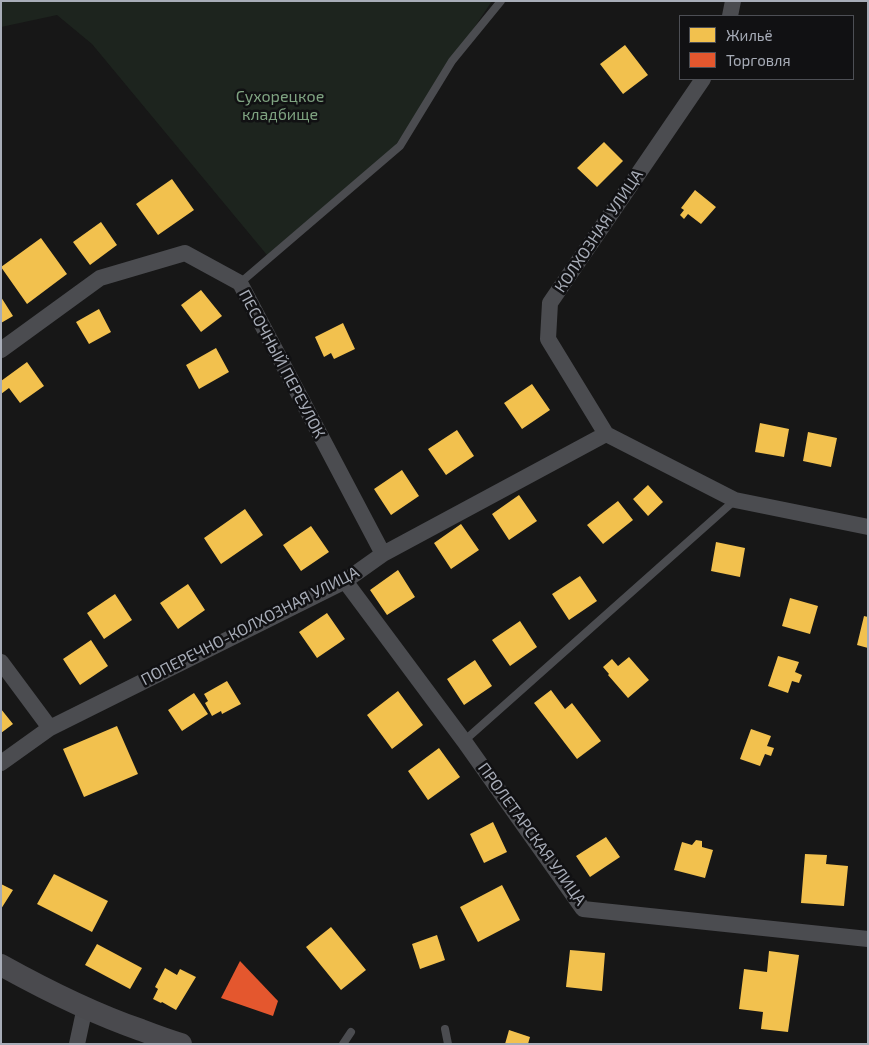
<!DOCTYPE html>
<meta charset="utf-8">
<style>
body{margin:0}
#map{position:relative;width:869px;height:1045px;overflow:hidden;background:#171717;font-family:"Exo 2",sans-serif}
canvas{display:block}
.frame{position:absolute;inset:0;border:2px solid #a8adb8;pointer-events:none}
.legend{position:absolute;left:679px;top:15px;width:175px;height:65px;box-sizing:border-box;background:#111113;border:1px solid #4d4f55;margin:0;padding:6px 9px;list-style:none;font-size:15px;color:#a8adb8}
.legend li{display:flex;align-items:center;gap:10px;height:25px}
.legend b{width:25px;border:1px solid #4d4f55}
</style>
<div id="map">
<canvas width="869" height="1045"></canvas>
<div class="frame"></div>
<ul class="legend">
<li><b style="height:14px;background:#f2c14e"></b>Жильё</li>
<li><b style="height:14px;background:#e4572e"></b>Торговля</li>
</ul>
</div>
<script>
const ctx = document.querySelector('canvas').getContext('2d');
ctx.lineJoin = 'round';
function fill(path, color) { ctx.fillStyle = color; ctx.fill(path, 'evenodd'); }
function trace(path, color, width, dash) { ctx.strokeStyle = color; ctx.lineWidth = width; ctx.lineCap = dash ? 'butt' : 'round'; ctx.setLineDash(dash || []); ctx.stroke(path); }
function label(font, color, halo, rows, align = 'center') {
  ctx.font = font + ' "Exo 2",sans-serif'; ctx.lineWidth = 5; ctx.setLineDash([]); ctx.textBaseline = 'middle'; ctx.strokeStyle = halo; ctx.fillStyle = color; for (const [text, x, y, turn = 0] of rows) {
    ctx.save(); ctx.translate(x, y); ctx.rotate((+turn || 0) * Math.PI / 180); ctx.textAlign = isNaN(turn) ? turn : align; if (halo) ctx.strokeText(text, 0, 0); ctx.fillText(text, 0, 0); ctx.restore();
  }
}
fill(new Path2D(`
 M 1,1 L 492,1 L 395,146 L 267,255 L 92,44 L 57,15 L 1,27 Z`), '#1d241e');
fill(new Path2D(`
 M 625,45 L 648,75 L 623,94 L 600,64 Z
 M 604,142 L 623,161 L 597,187 L 577,168 Z
 M 172,179 L 194,210 L 158,235 L 136,204 Z
 M 695,190 L 716,207 L 701,224 L 688,214 L 684,219 L 680,215 L 684,210 L 681,208 Z
 M 101,222 L 117,245 L 90,265 L 73,242 Z
 M 41,238 L 67,274 L 27,304 L 1,267 Z
 M 201,290 L 222,316 L 201,332 L 181,305 Z
 M 1,297 L 13,316 L 1,323 Z
 M 99,309 L 111,332 L 89,344 L 76,322 Z
 M 343,323 L 355,349 L 334,359 L 331,353 L 324,357 L 315,337 Z
 M 216,348 L 229,372 L 199,389 L 186,365 Z
 M 27,362 L 44,386 L 20,403 L 9,388 L 1,394 L 1,381 Z
 M 532,384 L 550,410 L 522,429 L 504,403 Z
 M 760,423 L 789,429 L 784,457 L 755,452 Z
 M 457,430 L 474,456 L 446,475 L 428,449 Z
 M 808,432 L 837,438 L 831,467 L 803,461 Z
 M 402,470 L 419,496 L 391,515 L 374,489 Z
 M 648,485 L 663,502 L 648,516 L 633,499 Z
 M 519,495 L 537,521 L 509,540 L 492,514 Z
 M 618,501 L 633,520 L 603,544 L 587,525 Z
 M 245,509 L 263,535 L 221,564 L 204,538 Z
 M 461,524 L 479,550 L 451,569 L 434,543 Z
 M 311,526 L 329,552 L 301,571 L 283,545 Z
 M 716,542 L 745,548 L 740,577 L 711,571 Z
 M 398,570 L 415,597 L 387,615 L 370,590 Z
 M 580,576 L 597,601 L 569,620 L 552,594 Z
 M 188,584 L 205,610 L 178,629 L 160,603 Z
 M 115,594 L 132,620 L 104,639 L 87,613 Z
 M 790,598 L 818,606 L 810,634 L 782,626 Z
 M 327,613 L 345,639 L 317,658 L 299,632 Z
 M 864,616 L 868,617 L 868,648 L 857,645 Z
 M 520,621 L 537,647 L 510,666 L 492,640 Z
 M 91,640 L 108,666 L 80,685 L 63,659 Z
 M 778,656 L 799,662 L 795,672 L 802,675 L 799,683 L 792,681 L 788,693 L 768,686 Z
 M 629,657 L 649,680 L 628,698 L 608,675 L 609,674 L 603,667 L 612,659 L 618,666 Z
 M 475,660 L 492,686 L 464,705 L 447,679 Z
 M 227,681 L 241,704 L 222,714 L 221,711 L 212,716 L 205,703 L 208,701 L 204,694 Z
 M 551,690 L 565,709 L 572,703 L 601,741 L 577,759 L 534,703 Z
 M 398,691 L 423,725 L 392,749 L 367,715 Z
 M 194,693 L 208,714 L 182,731 L 168,710 Z
 M 1,709 L 13,724 L 1,733 Z
 M 117,726 L 138,774 L 84,797 L 63,749 Z
 M 751,729 L 771,736 L 767,746 L 774,748 L 771,756 L 765,754 L 760,766 L 740,759 Z
 M 439,748 L 460,777 L 428,800 L 408,771 Z
 M 493,822 L 507,852 L 484,863 L 470,834 Z
 M 606,837 L 620,857 L 590,877 L 576,856 Z
 M 696,840 L 702,841 L 702,847 L 713,850 L 705,878 L 674,870 L 682,842 L 692,845 Z
 M 805,854 L 827,855 L 826,864 L 848,866 L 844,906 L 801,903 Z
 M 54,874 L 108,901 L 92,932 L 37,904 Z
 M 1,884 L 13,890 L 1,909 Z
 M 502,885 L 520,920 L 478,942 L 460,907 Z
 M 331,927 L 366,970 L 341,990 L 306,947 Z
 M 437,935 L 445,960 L 420,969 L 412,944 Z
 M 97,944 L 142,968 L 130,989 L 85,965 Z
 M 570,950 L 605,953 L 602,991 L 566,987 Z
 M 769,951 L 799,955 L 788,1032 L 761,1029 L 763,1012 L 739,1009 L 744,969 L 767,972 Z
 M 165,968 L 177,975 L 180,969 L 196,977 L 176,1010 L 162,1002 L 161,1003 L 153,999 L 158,989 L 155,987 Z
 M 509,1030 L 530,1037 L 528,1044 L 505,1044 Z`), '#f2c14e');
fill(new Path2D(`
 M 240,961 L 278,1001 L 273,1016 L 221,998 Z`), '#e4572e');
trace(new Path2D(`
 M 240,283 L 400,146 L 452,61 L 501,1
 M 464,741 L 735,500
 M 445,1029 L 448,1044
 M 343,1044 L 351,1032`), '#4b4c50', 8);
trace(new Path2D(`
 M 730,16 L 733,1
 M 703,79 L 550,303 L 548,339 L 606,434 L 735,500 L 868,527
 M 1,350 L 100,278 L 185,253 L 240,283 L 383,554
 M 345,581 L 464,741 L 583,909 L 868,939
 M 1,662 L 50,728
 M 1,763 L 50,728 L 345,581 L 383,554 L 606,434
 M 77,1044 L 85,1007`), '#4b4c50', 16);
trace(new Path2D(`
 M 1,965 C 46,990 92,1013 141,1030 C 154,1035 167,1040 181,1044`), '#4a4a4e', 22);
label('16px', '#7fa381', '#111113', [
 ["Сухорецкое",280,97],
 ["кладбище",280,115]
]);
label('16px', '#a8adb8', '#111113', [
 ["КОЛХОЗНАЯ УЛИЦА",599,231,-56],
 ["ПЕСОЧНЫЙ ПЕРЕУЛОК",282,364,62],
 ["ПОПЕРЕЧНО-КОЛХОЗНАЯ УЛИЦА",250,626,-27],
 ["ПРОЛЕТАРСКАЯ УЛИЦА",532,834,54]
]);
</script>
